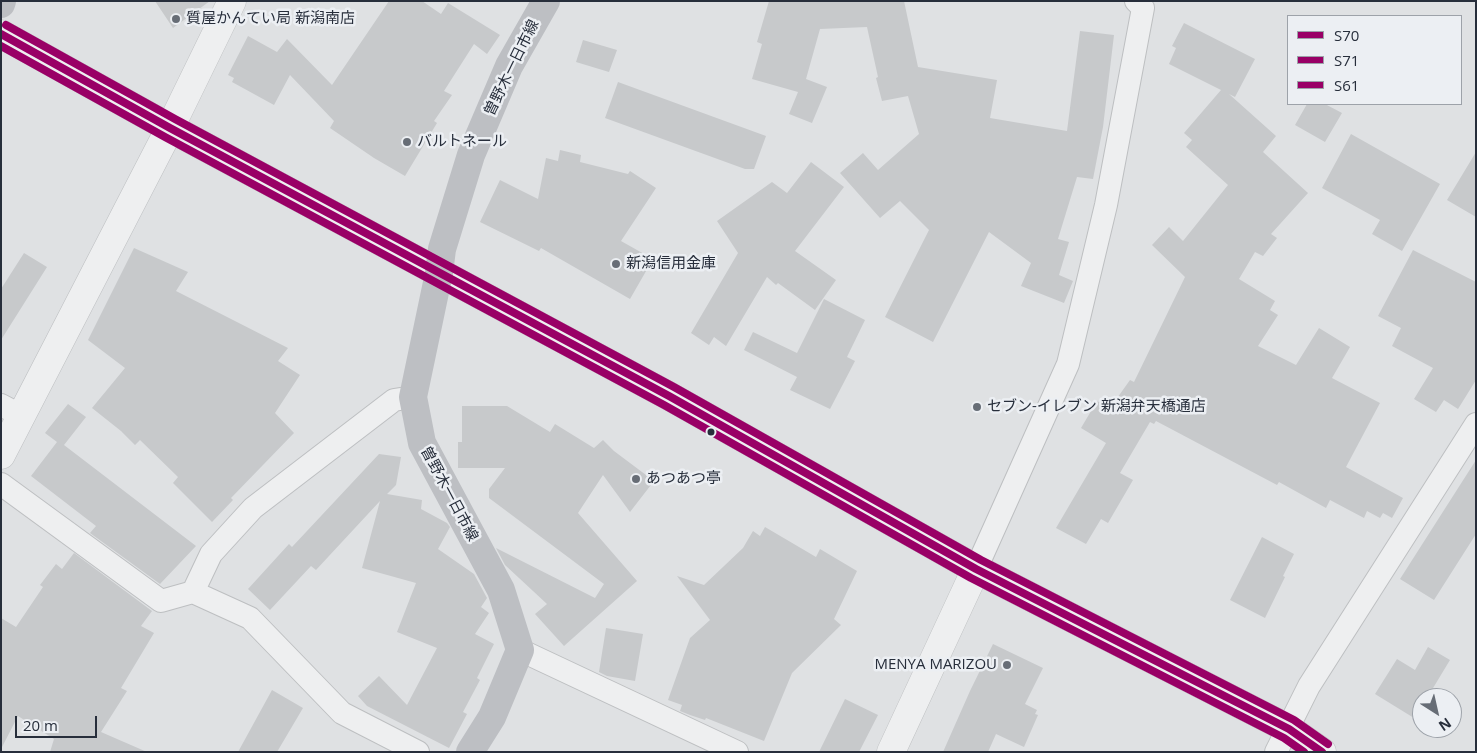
<!DOCTYPE html>
<meta charset="utf-8">
<style>
body{margin:0}
#map{position:relative;width:1477px;height:753px;overflow:hidden;background:#dfe1e3;font-family:"Open Sans",sans-serif}
canvas{display:block}
.frame{position:absolute;inset:0;border:2px solid #272e3b;pointer-events:none}
.legend{position:absolute;left:1287px;top:15px;width:175px;height:90px;box-sizing:border-box;background:#eceff3;border:1px solid #9da2a9;margin:0;padding:6px 9px;list-style:none;font-size:15px;color:#272e3b}
.legend li{display:flex;align-items:center;gap:10px;height:25px}
.legend b{width:25px;border:1px solid #9da2a9}
.north{position:absolute;left:1412px;top:688px;width:50px;height:50px;box-sizing:border-box;background:#eceff3;border:1px solid #9da2a9;border-radius:50%;rotate:145deg;font-size:14px;font-weight:700;line-height:20px;text-align:center;color:#272e3b}
.north::after{content:'';display:block;margin:auto;width:18px;height:22px;background:#676d76;clip-path:polygon(50% 0,100% 100%,50% 72%,0 100%)}
.scale{position:absolute;left:15px;top:716px;width:82px;height:22px;box-sizing:border-box;border:2px solid #272e3b;border-top:0;padding-left:6px;font-size:15px;line-height:18px;white-space:nowrap;color:#272e3b;-webkit-text-stroke:4px #eceff3;paint-order:stroke}
</style>
<div id="map">
<canvas width="1477" height="753"></canvas>
<div class="frame"></div>
<ul class="legend">
<li><b style="height:6px;background:#906"></b>S70</li>
<li><b style="height:6px;background:#906"></b>S71</li>
<li><b style="height:6px;background:#906"></b>S61</li>
</ul>
<div class="north">N</div>
<div class="scale">20 m</div>
</div>
<script>
const ctx = document.querySelector('canvas').getContext('2d');
ctx.lineJoin = 'round';
function fill(path, color) { ctx.fillStyle = color; ctx.fill(path, 'evenodd'); }
function trace(path, color, width, dash) { ctx.strokeStyle = color; ctx.lineWidth = width; ctx.lineCap = dash ? 'butt' : 'round'; ctx.setLineDash(dash || []); ctx.stroke(path); }
function label(font, color, halo, rows, align = 'center') {
  ctx.font = font + ' "Open Sans","Noto Sans JP",sans-serif'; ctx.lineWidth = 5; ctx.setLineDash([]); ctx.textBaseline = 'middle'; ctx.strokeStyle = halo; ctx.fillStyle = color; for (const [text, x, y, turn = 0] of rows) {
    ctx.save(); ctx.translate(x, y); ctx.rotate((+turn || 0) * Math.PI / 180); ctx.textAlign = isNaN(turn) ? turn : align; if (halo) ctx.strokeText(text, 0, 0); ctx.fillText(text, 0, 0); ctx.restore();
  }
}
fill(new Path2D(`
 M 155,1 L 210,1 L 173,28 Z
 M 389,1 L 422,1 L 441,14 L 448,3 L 500,35 L 487,54 L 474,44 L 444,91 L 452,95 L 434,121 L 437,123 L 405,176 L 374,158 L 330,128 L 334,121 L 290,75 L 274,105 L 232,82 L 234,78 L 228,75 L 248,36 L 277,52 L 287,39 L 332,85 Z
 M 769,1 L 904,1 L 918,67 L 997,80 L 990,118 L 1067,131 L 1080,31 L 1114,35 L 1103,127 L 1093,179 L 1077,177 L 1058,239 L 1069,242 L 1059,275 L 1073,281 L 1064,303 L 1021,286 L 1031,263 L 989,232 L 933,342 L 885,317 L 929,230 L 900,201 L 880,218 L 840,173 L 863,153 L 878,170 L 919,134 L 908,96 L 882,101 L 876,78 L 878,77 L 867,27 L 820,29 L 806,79 L 827,87 L 812,123 L 789,114 L 798,92 L 752,79 L 762,44 L 757,42 Z
 M 1184,23 L 1255,59 L 1235,97 L 1229,94 L 1276,136 L 1263,152 L 1308,193 L 1271,234 L 1277,238 L 1263,256 L 1255,252 L 1239,279 L 1275,301 L 1270,310 L 1278,315 L 1258,346 L 1296,365 L 1319,328 L 1350,347 L 1332,378 L 1380,403 L 1346,467 L 1403,498 L 1392,518 L 1383,513 L 1380,518 L 1367,511 L 1364,518 L 1330,500 L 1326,508 L 1279,482 L 1277,485 L 1156,421 L 1154,424 L 1150,422 L 1120,473 L 1133,480 L 1108,523 L 1101,519 L 1086,544 L 1056,528 L 1106,443 L 1081,428 L 1097,401 L 1110,408 L 1130,380 L 1134,382 L 1185,277 L 1152,245 L 1169,227 L 1183,241 L 1228,185 L 1186,147 L 1192,140 L 1184,133 L 1221,90 L 1169,64 L 1176,48 L 1172,46 Z
 M 583,40 L 617,50 L 609,72 L 576,62 Z
 M 618,82 L 766,136 L 754,169 L 745,169 L 605,118 Z
 M 1307,104 L 1325,104 L 1342,113 L 1325,142 L 1295,125 Z
 M 1351,134 L 1440,184 L 1402,251 L 1372,234 L 1380,220 L 1322,188 Z
 M 560,150 L 581,155 L 580,162 L 628,174 L 630,171 L 656,188 L 621,241 L 653,259 L 630,299 L 541,248 L 539,251 L 480,222 L 500,180 L 538,199 L 546,158 L 558,161 Z
 M 1476,152 L 1476,217 L 1447,200 Z
 M 811,162 L 844,187 L 795,251 L 836,280 L 815,310 L 778,283 L 776,285 L 767,277 L 726,346 L 714,337 L 709,345 L 691,333 L 738,253 L 717,221 L 772,182 L 787,193 Z
 M 134,248 L 188,272 L 176,291 L 288,348 L 278,361 L 300,375 L 275,413 L 294,433 L 231,498 L 233,500 L 212,522 L 173,483 L 178,477 L 140,440 L 135,445 L 121,431 L 92,408 L 125,368 L 88,340 Z
 M 1413,250 L 1476,282 L 1476,380 L 1458,409 L 1444,400 L 1436,412 L 1414,399 L 1433,368 L 1392,346 L 1401,328 L 1378,316 Z
 M 24,253 L 47,267 L 1,340 L 1,289 Z
 M 824,299 L 865,320 L 847,357 L 855,361 L 830,409 L 790,390 L 797,377 L 744,350 L 753,332 L 797,353 Z
 M 68,404 L 86,417 L 64,445 L 196,546 L 160,584 L 90,533 L 96,526 L 31,476 L 57,442 L 45,433 Z
 M 462,406 L 507,406 L 550,432 L 555,424 L 594,448 L 603,440 L 614,451 L 654,481 L 630,512 L 603,475 L 578,513 L 637,581 L 564,646 L 535,614 L 547,604 L 505,565 L 496,548 L 595,598 L 604,584 L 489,498 L 489,489 L 505,468 L 458,468 L 458,442 L 462,442 Z
 M 379,454 L 401,457 L 396,485 L 387,494 L 422,500 L 421,509 L 447,523 L 450,527 L 438,549 L 474,574 L 487,598 L 481,607 L 489,613 L 475,634 L 494,644 L 477,678 L 480,680 L 463,712 L 467,714 L 449,748 L 367,706 L 358,696 L 379,676 L 407,705 L 437,648 L 397,632 L 416,583 L 362,568 L 380,501 L 316,570 L 311,566 L 270,610 L 248,589 L 289,544 L 292,547 Z
 M 1476,460 L 1476,534 L 1434,600 L 1400,579 Z
 M 765,527 L 816,557 L 820,549 L 857,571 L 834,619 L 841,625 L 792,673 L 764,741 L 706,718 L 705,720 L 690,715 L 680,711 L 682,705 L 668,700 L 690,638 L 710,620 L 677,576 L 704,585 L 743,548 L 753,531 L 760,536 Z
 M 1262,537 L 1294,554 L 1283,576 L 1285,577 L 1265,618 L 1230,600 Z
 M 74,553 L 152,611 L 141,626 L 154,633 L 121,688 L 127,691 L 101,732 L 147,752 L 50,752 L 54,739 L 18,716 L 1,749 L 1,618 L 16,627 L 43,587 L 40,585 L 56,564 L 62,569 Z
 M 606,628 L 643,634 L 635,681 L 607,676 L 599,672 Z
 M 993,644 L 1043,668 L 1025,704 L 1037,710 L 1035,714 L 1038,715 L 1024,747 L 996,734 L 988,752 L 943,752 L 970,691 Z
 M 1428,647 L 1450,660 L 1427,698 L 1422,698 L 1422,705 L 1414,718 L 1375,694 L 1397,659 L 1415,670 Z
 M 272,690 L 303,708 L 277,752 L 238,752 Z
 M 845,699 L 878,715 L 859,752 L 819,752 Z`), '#c7c9cb');
const minor = new Path2D(`
 M 1,405 L 20,415
 M 1,484 L 161,601 L 193,592 L 211,554 L 253,508 L 394,400 L 413,397
 M 976,569 L 1068,364 L 1106,205 L 1143,8 L 1136,1
 M 193,592 L 250,618 L 342,713 L 418,752
 M 520,650 L 737,752
 M 1276,752 L 1309,686 L 1476,424`);
const tertiary = new Path2D(`
 M 1,34 L 170,128 L 669,396 L 976,569 L 1289,729 L 1322,752
 M 1,455 L 170,128 L 232,1
 M 891,752 L 976,569`);
trace(minor, '#bdbfc1', 24);
trace(tertiary, '#bdbfc1', 29);
trace(minor, '#eeeff0', 22);
trace(tertiary, '#eeeff0', 28);
trace(new Path2D(`
 M 1,4 L 2,1
 M 470,752 L 492,717 L 520,650 L 501,590 L 422,443 L 413,397 L 439,273 L 442,249 L 471,155 L 509,66 L 546,1`), '#bdbfc3', 28);
trace(new Path2D(`
 M 1,34 L 170,128 L 669,396 L 976,569 L 1289,729 L 1322,752`), '#906', 8);
trace(new Path2D(`
 M 1,46 L 165,137 L 664,405 L 971,578 L 1284,738 L 1304,752`), '#906', 8);
trace(new Path2D(`
 M 6,25 L 175,119 L 674,387 L 981,560 L 1294,720 L 1328,744`), '#906', 8);
for (const [x, y, r, color] of [
 [176,19,5,"#676d76"],
 [407,142,5,"#676d76"],
 [616,264,5,"#676d76"],
 [977,407,5,"#676d76"],
 [711,432,4.5,"#272e3b"],
 [636,479,5,"#676d76"],
 [1007,665,5,"#676d76"]
]) { const dot = new Path2D(); dot.arc(x, y, r, 0, 2 * Math.PI); ctx.fillStyle = color; ctx.fill(dot); trace(dot, '#eceff3', 2); }
label('15px', '#272e3b', '#eceff3', [
 ["質屋かんてい局 新潟南店",186,19],
 ["バルトネール",417,142],
 ["新潟信用金庫",626,264],
 ["セブン-イレブン 新潟弁天橋通店",987,407],
 ["あつあつ亭",646,479],
 ["MENYA MARIZOU",997,665,"right"]
], 'left');
label('15px', '#272e3b', '#eceff3', [
 ["曽野木一日市線",512,68,-64],
 ["曽野木一日市線",449,494,62]
]);
</script>
